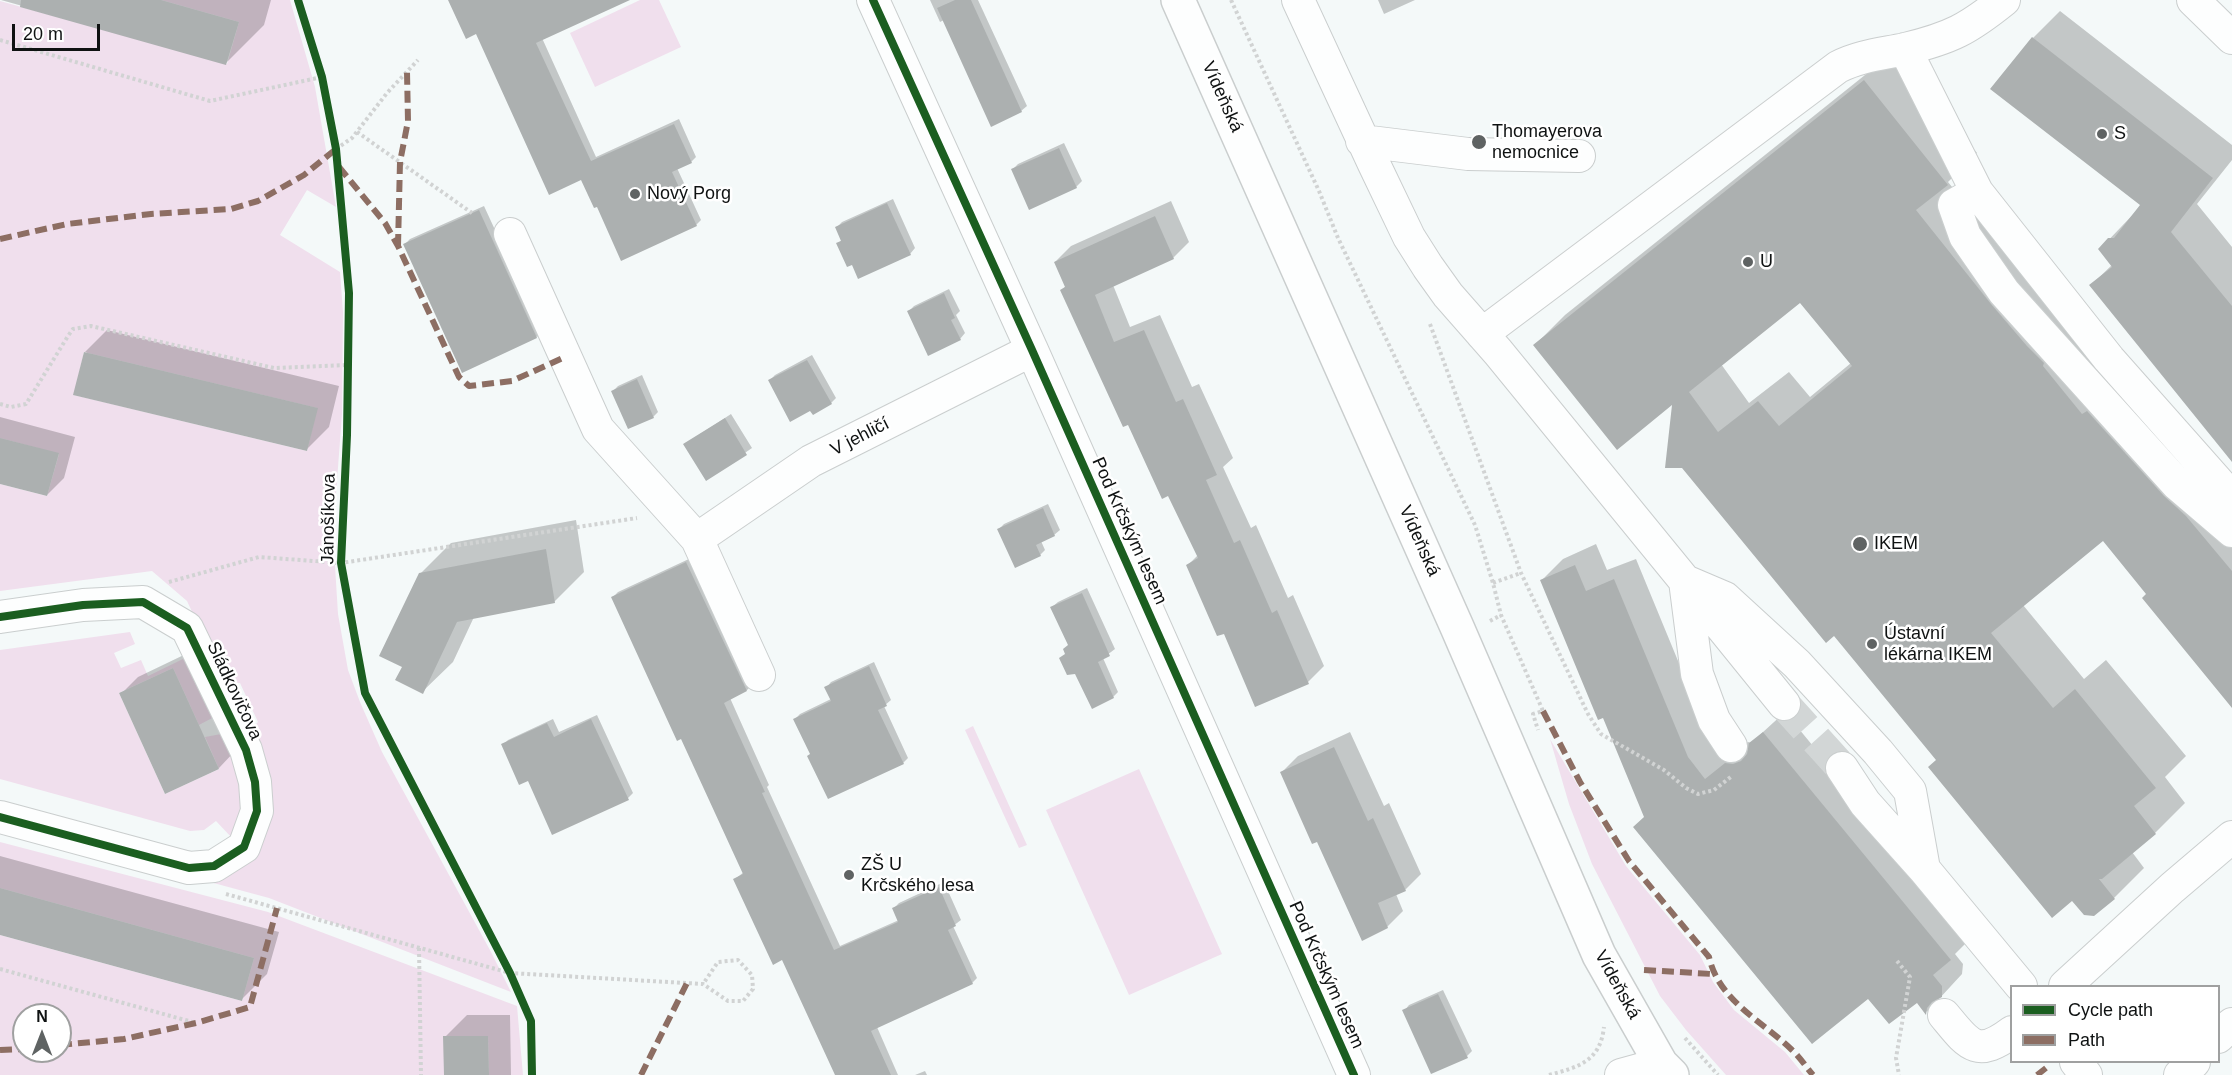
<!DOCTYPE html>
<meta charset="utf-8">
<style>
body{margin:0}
#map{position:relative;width:2232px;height:1075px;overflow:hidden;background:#f4f9f9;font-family:Arial,sans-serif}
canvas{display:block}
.legend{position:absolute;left:2010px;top:985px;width:210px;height:78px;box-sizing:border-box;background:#fff;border:2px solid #9fa0a0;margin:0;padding:8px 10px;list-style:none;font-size:18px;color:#0f1212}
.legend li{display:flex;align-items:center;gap:12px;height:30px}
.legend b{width:30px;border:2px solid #9fa0a0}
.north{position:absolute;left:12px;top:1003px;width:60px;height:60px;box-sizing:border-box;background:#fff;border:2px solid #9fa0a0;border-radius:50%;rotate:0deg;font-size:16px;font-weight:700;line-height:24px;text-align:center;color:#0f1212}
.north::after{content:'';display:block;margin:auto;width:21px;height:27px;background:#5f6363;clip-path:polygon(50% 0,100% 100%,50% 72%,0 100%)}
.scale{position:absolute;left:12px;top:24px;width:88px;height:27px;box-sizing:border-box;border:3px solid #0f1212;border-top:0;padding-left:8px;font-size:18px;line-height:21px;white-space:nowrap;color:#0f1212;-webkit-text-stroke:4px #fff;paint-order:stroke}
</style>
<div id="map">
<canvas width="2232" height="1075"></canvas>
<ul class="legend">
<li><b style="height:8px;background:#1b5e20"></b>Cycle path</li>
<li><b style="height:8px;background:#8d6e63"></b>Path</li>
</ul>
<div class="north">N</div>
<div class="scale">20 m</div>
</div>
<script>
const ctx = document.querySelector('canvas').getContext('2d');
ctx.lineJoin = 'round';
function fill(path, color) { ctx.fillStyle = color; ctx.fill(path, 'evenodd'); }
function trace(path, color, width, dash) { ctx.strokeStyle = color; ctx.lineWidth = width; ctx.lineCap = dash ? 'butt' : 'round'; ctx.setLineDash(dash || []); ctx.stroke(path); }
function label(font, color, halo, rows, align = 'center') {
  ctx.font = font + ' Arial,sans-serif'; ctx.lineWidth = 5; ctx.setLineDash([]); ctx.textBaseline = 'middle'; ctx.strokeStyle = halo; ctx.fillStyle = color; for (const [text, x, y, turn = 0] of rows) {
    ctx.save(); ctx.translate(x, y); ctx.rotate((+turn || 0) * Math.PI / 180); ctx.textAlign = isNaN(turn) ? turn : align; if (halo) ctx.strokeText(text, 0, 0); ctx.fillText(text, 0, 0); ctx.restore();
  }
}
fill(new Path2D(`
 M 161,0 L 290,0 L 315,87 L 336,207 L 307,190 L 280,235 L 340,272 L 343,312 L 342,414 L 333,534 L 338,614 L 348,670 L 360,702 L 382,752 L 491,952 L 511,992 L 269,898 L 195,878 L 236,867 L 252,728 L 258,722 L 240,683 L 231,683 L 222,676 L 187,601 L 152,571 L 0,591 L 0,484 L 47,496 L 59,454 L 0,438 L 0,1 L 227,64 L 239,22 ZM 84,352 L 317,408 L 307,451 L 74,395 Z
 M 640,0 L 659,0 L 681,47 L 595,87 L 570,33 Z
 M 130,632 L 135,644 L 114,653 L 121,668 L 141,660 L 148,676 L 187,657 L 216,716 L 199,725 L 173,668 L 119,693 L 165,794 L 219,769 L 205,737 L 221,734 L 245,786 L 245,809 L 232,838 L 216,821 L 204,830 L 190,831 L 0,779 L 0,650 Z
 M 973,726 L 1027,845 L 1019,848 L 965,730 Z
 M 1550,739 L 1626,866 L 1700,955 L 1713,982 L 1734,1010 L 1785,1052 L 1804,1075 L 1726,1075 L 1686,1030 L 1660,996 L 1592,864 L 1569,804 Z
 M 1139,769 L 1222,954 L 1129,995 L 1046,810 Z
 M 0,842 L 268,912 L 517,1006 L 523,1075 L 489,1075 L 488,1036 L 444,1037 L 444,1075 L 0,1075 L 0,935 L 242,1001 L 254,958 L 0,888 ZM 24,1015 L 60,1015 L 60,1051 L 24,1051 Z`), '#f0dfed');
fill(new Path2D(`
 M 1,0 L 271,0 L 264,25 L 226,63 Z
 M 450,0 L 626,0 L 542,38 L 596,157 L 679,119 L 696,157 L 691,162 L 677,168 L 701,220 L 696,225 L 597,205 L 582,178 L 476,32 Z
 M 930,0 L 978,0 L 1027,106 L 1021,111 L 944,20 L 940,22 Z
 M 1378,0 L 1415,0 L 1384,14 Z
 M 2060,11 L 2232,145 L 2232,160 L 2197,204 L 2232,247 L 2232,460 L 2091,285 L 2112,265 L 2100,249 L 2142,205 L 2033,38 Z
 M 1895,51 L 1977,153 L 1948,182 L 2057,316 L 2232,504 L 2232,706 L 2148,594 L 2103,539 L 2023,605 L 2084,679 L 2106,660 L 2186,756 L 2165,777 L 2185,803 L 2155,833 L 2132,852 L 2144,868 L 2114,898 L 2094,914 L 2072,899 L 1937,760 L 1674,402 L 1535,345 L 1565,315 ZM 1800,301 L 1851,363 L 1810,397 L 1789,372 L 1749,403 L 1721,364 Z
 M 1064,143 L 1082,181 L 1076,187 L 1012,170 L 1018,164 Z
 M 893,199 L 915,248 L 910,254 L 853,263 L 838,243 L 842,240 L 837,227 L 842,222 Z
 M 1171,201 L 1189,242 L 1173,258 L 1113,285 L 1130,327 L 1160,315 L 1192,387 L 1199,384 L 1233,458 L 1223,467 L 1251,528 L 1256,525 L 1288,598 L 1293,595 L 1324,666 L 1308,682 L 1256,705 L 1225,632 L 1188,565 L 1198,555 L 1169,494 L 1129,423 L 1062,290 L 1066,286 L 1055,262 L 1071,246 Z
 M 484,206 L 542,332 L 537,337 L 405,244 L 410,239 Z
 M 949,289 L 960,311 L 956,315 L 965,333 L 960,339 L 909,311 L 914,306 Z
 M 107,330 L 339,386 L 329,427 L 307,449 L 85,352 Z
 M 812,355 L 836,398 L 831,403 L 770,380 L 775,375 Z
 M 642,375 L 658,412 L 653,417 L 613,391 L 618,386 Z
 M 731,414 L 752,448 L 707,479 L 685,444 Z
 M 0,417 L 75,437 L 64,478 L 47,495 L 0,482 Z
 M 1048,504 L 1060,530 L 1054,535 L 1041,541 L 1045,550 L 1040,555 L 999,529 L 1004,524 Z
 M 576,520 L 584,572 L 554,602 L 474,617 L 453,662 L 422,692 L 404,666 L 420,574 L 451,543 Z
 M 1596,544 L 1607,570 L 1636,559 L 1709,736 L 1727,759 L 1748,742 L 1751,743 L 1785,712 L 1971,938 L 1955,954 L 1963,964 L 1962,974 L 1927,1012 L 1917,1001 L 1868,997 L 1645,816 L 1604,717 L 1542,580 L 1563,559 Z
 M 691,558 L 752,685 L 747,690 L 730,698 L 769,785 L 767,787 L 840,946 L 899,920 L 894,908 L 899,903 L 944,882 L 961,920 L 953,926 L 977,978 L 972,983 L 877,1027 L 898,1075 L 836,1075 L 783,958 L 735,879 L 744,872 L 682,737 L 613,597 L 618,592 Z
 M 1087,588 L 1115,649 L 1103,658 L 1118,692 L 1113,697 L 1067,653 L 1069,644 L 1052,607 L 1058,602 Z
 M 190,652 L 235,751 L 219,768 L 165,792 L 121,694 L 138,677 Z
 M 874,662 L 891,700 L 884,706 L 908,758 L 903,763 L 811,754 L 795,719 L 800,714 L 831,699 L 826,688 L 831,682 Z
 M 597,715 L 633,793 L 628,798 L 529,779 L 503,745 L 508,740 L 553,719 L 559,732 Z
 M 1350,732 L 1384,806 L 1389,803 L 1421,874 L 1405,890 L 1396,894 L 1403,911 L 1387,927 L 1318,840 L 1282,772 L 1298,756 Z
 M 0,856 L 279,932 L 267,974 L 242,999 L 0,933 Z
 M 1443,990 L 1472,1051 L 1467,1056 L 1404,1011 L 1409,1005 Z
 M 467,1015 L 510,1015 L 511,1075 L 446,1075 L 445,1037 Z
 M 925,1071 L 927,1075 L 915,1075 Z`), '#0003');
fill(new Path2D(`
 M 21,0 L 161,0 L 239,22 L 226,65 L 20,7 Z
 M 448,0 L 630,0 L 536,43 L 591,161 L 674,124 L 692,163 L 672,172 L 697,226 L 621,261 L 597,207 L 594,208 L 581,180 L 549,195 L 476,34 L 466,39 Z
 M 955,0 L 971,0 L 1022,112 L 991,127 L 937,8 Z
 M 2032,37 L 2213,178 L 2171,232 L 2232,306 L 2232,462 L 2089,285 L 2112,267 L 2098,249 L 2108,238 L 2114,238 L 2140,205 L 1990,89 Z
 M 1864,80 L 1948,185 L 1916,210 L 1991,304 L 2027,346 L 2044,363 L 2043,366 L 2082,414 L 2087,411 L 2164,496 L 2186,516 L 2232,571 L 2232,708 L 2142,598 L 2146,594 L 2103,541 L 1991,633 L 2053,708 L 2075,689 L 2156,788 L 2134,806 L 2156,834 L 2102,879 L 2099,879 L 2115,899 L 2094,916 L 2084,915 L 2072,901 L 2052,918 L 1928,767 L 1936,760 L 1834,636 L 1826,643 L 1682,468 L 1665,468 L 1672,405 L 1617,450 L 1533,345 ZM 1800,303 L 1852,366 L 1779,426 L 1758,401 L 1718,432 L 1689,392 Z
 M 1059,148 L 1077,188 L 1029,210 L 1011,169 Z
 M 887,203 L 911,255 L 858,279 L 852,265 L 847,267 L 836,243 L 841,241 L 835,227 Z
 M 479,210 L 537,338 L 462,373 L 403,244 Z
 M 1155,216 L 1174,259 L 1095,295 L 1114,342 L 1144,330 L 1176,402 L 1183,399 L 1217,475 L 1206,480 L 1234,543 L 1240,540 L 1272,613 L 1277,610 L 1309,684 L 1255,707 L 1224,634 L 1217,636 L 1186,565 L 1198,558 L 1168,496 L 1162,499 L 1128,425 L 1123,427 L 1060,290 L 1065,287 L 1054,262 Z
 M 944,293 L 955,318 L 951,320 L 961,340 L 928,356 L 907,311 Z
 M 84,352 L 318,408 L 307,451 L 73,395 Z
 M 807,360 L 832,404 L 813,415 L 810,411 L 790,422 L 768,380 Z
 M 637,379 L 654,418 L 628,429 L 611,391 Z
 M 725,418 L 747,455 L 706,481 L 683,444 Z
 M 0,438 L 59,453 L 47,496 L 0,484 Z
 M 1043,508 L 1055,536 L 1036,545 L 1041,556 L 1015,568 L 997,529 Z
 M 546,549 L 555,603 L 457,622 L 423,694 L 395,680 L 402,667 L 379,656 L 419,573 Z
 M 686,562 L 747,691 L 724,703 L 765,792 L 762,793 L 834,950 L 898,922 L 892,908 L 939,887 L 956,926 L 948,930 L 973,984 L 871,1031 L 891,1075 L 835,1075 L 782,960 L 773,965 L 733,879 L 743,874 L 681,739 L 677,741 L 611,597 Z
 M 1575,565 L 1586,591 L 1614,579 L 1688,757 L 1705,779 L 1725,763 L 1733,764 L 1741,761 L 1747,754 L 1749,743 L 1763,732 L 1951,960 L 1933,975 L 1942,986 L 1942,997 L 1932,1002 L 1927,1008 L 1926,1015 L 1917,1003 L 1889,1024 L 1868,999 L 1812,1044 L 1633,827 L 1644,817 L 1603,718 L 1598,720 L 1540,580 Z
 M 1082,593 L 1110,656 L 1098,662 L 1114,698 L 1092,709 L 1075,674 L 1067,675 L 1059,658 L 1065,654 L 1063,649 L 1068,645 L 1050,607 Z
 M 869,666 L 887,706 L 878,710 L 904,764 L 828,799 L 807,756 L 810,754 L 793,719 L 831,701 L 824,687 Z
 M 173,668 L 219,769 L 165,794 L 119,693 Z
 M 591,719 L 629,800 L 552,835 L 528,781 L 519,785 L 501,744 L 547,723 L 554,737 Z
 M 1334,747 L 1368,821 L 1373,818 L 1406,891 L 1378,903 L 1388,928 L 1362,941 L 1317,842 L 1312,844 L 1280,772 Z
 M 0,888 L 254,958 L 242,1001 L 0,935 Z
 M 1438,994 L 1468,1058 L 1431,1074 L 1402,1010 Z
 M 443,1036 L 488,1036 L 489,1075 L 444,1075 Z`), '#acb0b0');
trace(new Path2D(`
 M 1784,704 L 1842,768`), '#d2d6d6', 32, [32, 16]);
const minor = new Path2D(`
 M 873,0 L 1032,350 L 1354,1075
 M 1298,0 L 1374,164 L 1409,237 L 1428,267 L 1448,295 L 1498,352 L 1685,581 L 1697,674 L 1714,720 L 1731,746
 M 2193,0 L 2232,38
 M 1905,49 L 1977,192 L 2109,359 L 2232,498
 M 1362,141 L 1468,154 L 1579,156
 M 1977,192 L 1954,205 L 1965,236 L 2004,292 L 2177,484 L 2232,531
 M 510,234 L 598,429 L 697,539 L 759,675
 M 1482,334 L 1838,67 C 1859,56 1882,54 1905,49 C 1951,38 1968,29 2004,0
 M 697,539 L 811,461 L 1032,350
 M 1685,581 L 1725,598 L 1797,664 L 1878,752 L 1910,791 L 1924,869
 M 1686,583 L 1784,704
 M 0,617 L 83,605 L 143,602 L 187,628 L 246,750 L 255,782 L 257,811 L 244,847 L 214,866 L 189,868 L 0,817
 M 1842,768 L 1865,803 L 1924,869 L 2021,986
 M 2065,986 L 2172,888 L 2232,837
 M 1944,1015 C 1968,1044 1976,1059 2012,1032
 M 2218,1037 L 2232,1024
 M 2076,1062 L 2086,1075
 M 1621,1075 L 1661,1064
 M 2180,1075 L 2194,1062`);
const major = new Path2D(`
 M 1178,0 L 1457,627 L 1599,955 L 1661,1064 L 1672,1075`);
trace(minor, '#cacece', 34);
trace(major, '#cacece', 36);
trace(new Path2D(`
 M 298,0 L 322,77 L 336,149 L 349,293 L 347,435 L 341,563 L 365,693 L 510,973 L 531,1021 L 532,1075
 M 1231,0 L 1319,191 L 1338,238 L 1475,525 L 1493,583 L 1501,615 L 1543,711 L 1533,714 L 1538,730
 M 0,40 L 210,101 L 322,77
 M 357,132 L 472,213
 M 336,149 L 352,138 L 387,93 L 418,60
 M 1430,324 L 1521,573 L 1588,714 L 1601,734 L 1664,770 L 1686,788 L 1698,794 L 1714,790 L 1732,776
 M 0,404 L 11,407 L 26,404 L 68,336 L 73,329 L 91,326 L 274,368 L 348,365
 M 169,582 L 259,557 L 341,563 L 637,518
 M 1493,583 L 1521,573
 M 1490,621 L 1501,615
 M 226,894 L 510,973 L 703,984 L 728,1001 L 743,1001 L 753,989 L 752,975 L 738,960 L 718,962 L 703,984
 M 419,948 L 421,1075
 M 1897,961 L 1910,977 L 1896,1058 L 1899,1075
 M 0,969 L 196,1023
 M 1685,1038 L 1718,1075
 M 1549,1075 C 1578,1067 1600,1062 1604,1027`), '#d1d3d3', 4, [3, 3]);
trace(minor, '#fdfefe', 32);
trace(major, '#fdfefe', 33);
trace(new Path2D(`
 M 339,167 L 385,223 L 398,246 L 459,377 L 469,386 L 512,381 L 565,357
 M 0,239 L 67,224 L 151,214 L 231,209 L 258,201 L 304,175 L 336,149
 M 398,246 L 400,162 L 408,121 L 407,72
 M 1543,711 L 1580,782 L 1629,861 L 1709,957 C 1719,1001 1761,1020 1792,1050 C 1800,1057 1806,1067 1813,1075
 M 1644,970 L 1712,974
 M 60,1045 L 124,1039 L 196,1023 L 250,1007 L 277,908
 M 0,1050 L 24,1049
 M 641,1075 L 687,983
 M 2037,1075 L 2046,1068`), '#8d6e63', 6, [12, 6]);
trace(new Path2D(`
 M 298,0 L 322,77 L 336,149 L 349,293 L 347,435 L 341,563 L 365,693 L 510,973 L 531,1021 L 532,1075
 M 873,0 L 1032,350 L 1354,1075
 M 0,617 L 83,605 L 143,602 L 187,628 L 246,750 L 255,782 L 257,811 L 244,847 L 214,866 L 189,868 L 0,817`), '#1b5e20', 8);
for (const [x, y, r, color] of [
 [2102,134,6,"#5f6363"],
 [1479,142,8,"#5f6363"],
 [635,194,6,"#5f6363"],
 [1748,262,6,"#5f6363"],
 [1860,544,8,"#5f6363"],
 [1872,644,6,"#5f6363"],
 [849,875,6,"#5f6363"]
]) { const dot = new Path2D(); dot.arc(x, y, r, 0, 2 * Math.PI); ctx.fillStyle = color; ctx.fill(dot); trace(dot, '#fff', 2); }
label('18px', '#0f1212', '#fff', [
 ["Vídeňská",1222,97,66],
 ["V jehličí",860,437,-27],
 ["Jánošíkova",329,519,-89],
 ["Pod Krčským lesem",1129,531,66],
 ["Vídeňská",1419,541,66],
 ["Sládkovičova",234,691,65],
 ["Pod Krčským lesem",1326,975,66],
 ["Vídeňská",1617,985,61]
]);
label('18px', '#0f1212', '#fff', [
 ["Thomayerova",1492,132],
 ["nemocnice",1492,153],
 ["S",2114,134],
 ["Nový Porg",647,194],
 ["U",1760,262],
 ["IKEM",1874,544],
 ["Ústavní",1884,634],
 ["lékárna IKEM",1884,655],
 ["ZŠ U",861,865],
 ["Krčského lesa",861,886]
], 'left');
</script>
